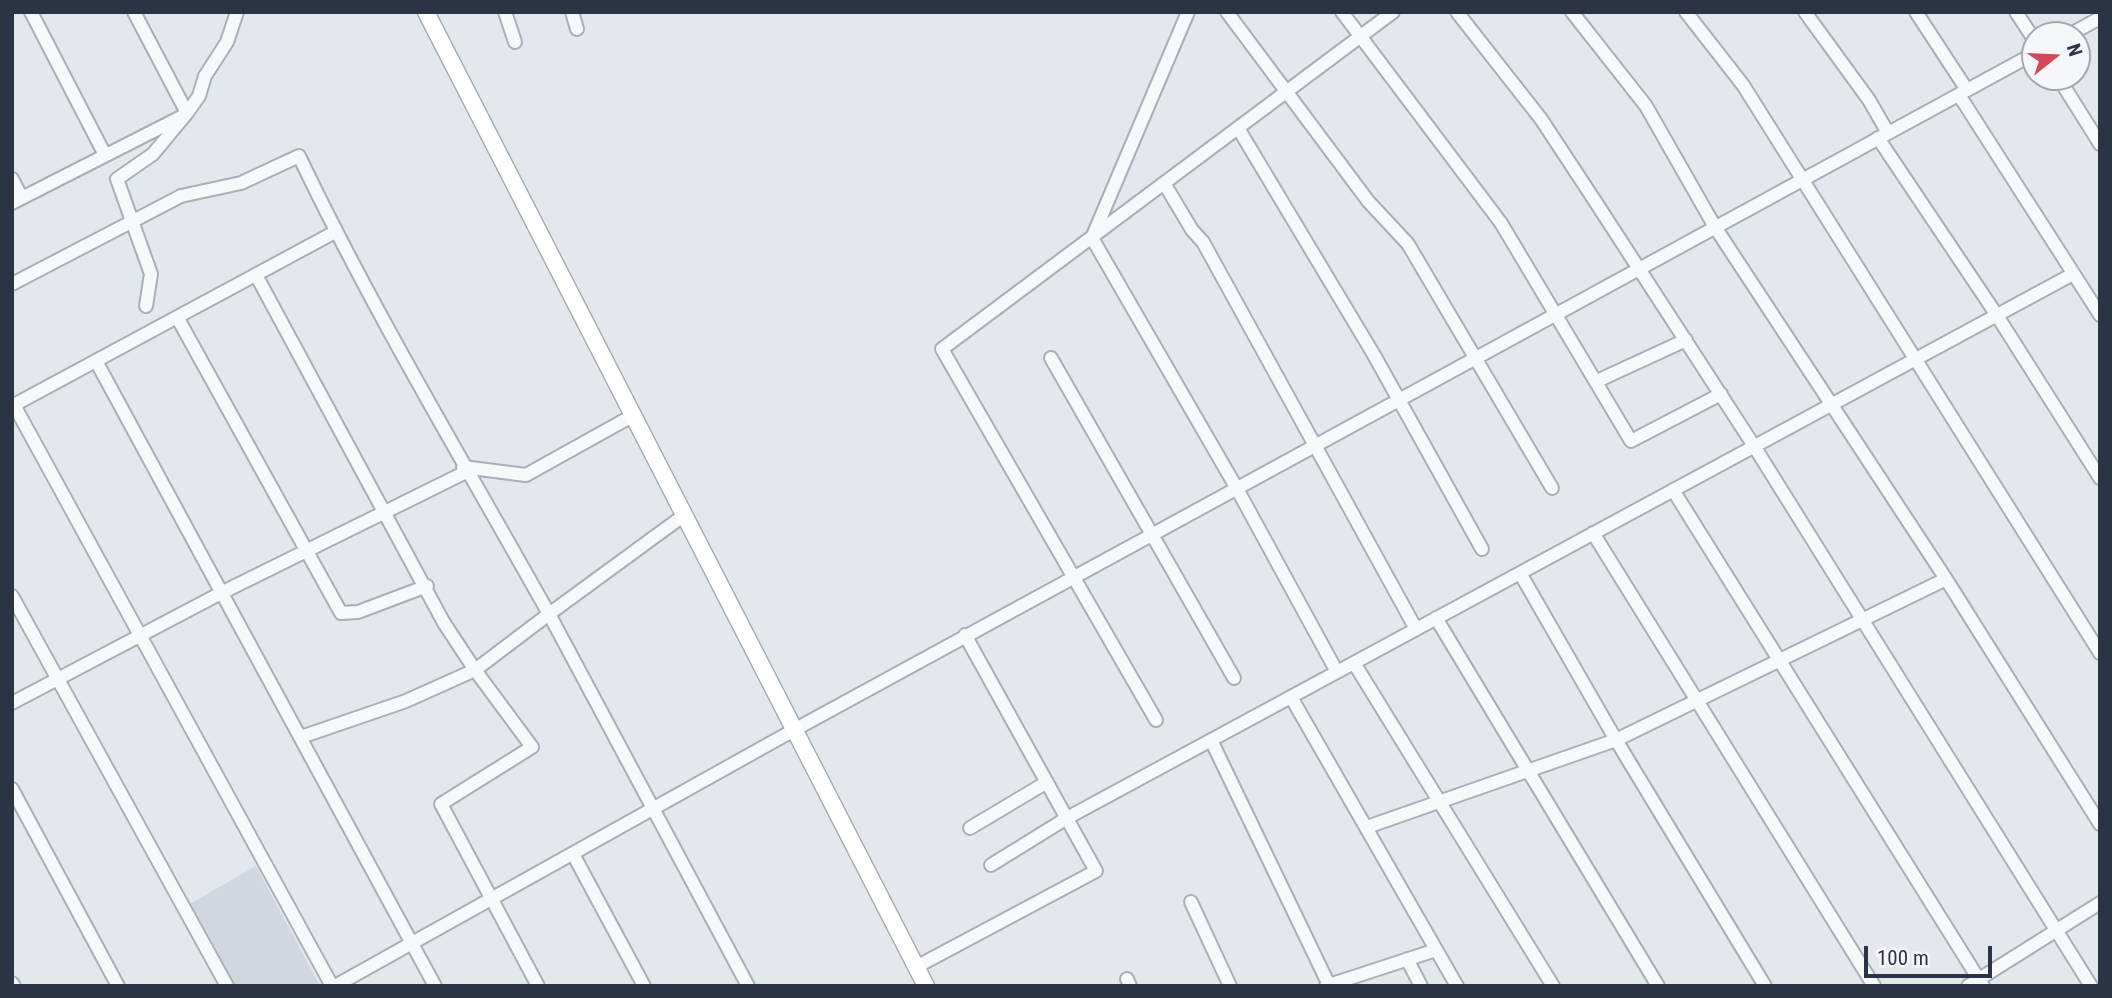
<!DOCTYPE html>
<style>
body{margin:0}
#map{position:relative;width:2112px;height:998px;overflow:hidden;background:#e4e7ec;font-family:"Roboto Condensed",sans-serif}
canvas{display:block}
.frame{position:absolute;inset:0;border:14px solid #2b3445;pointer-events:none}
.north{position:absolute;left:2021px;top:21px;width:70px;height:70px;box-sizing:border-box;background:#f4f6f9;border:2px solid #a4a8b1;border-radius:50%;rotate:72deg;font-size:19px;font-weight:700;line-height:28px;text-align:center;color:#2b3445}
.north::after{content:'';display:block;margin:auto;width:24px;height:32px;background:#d1495b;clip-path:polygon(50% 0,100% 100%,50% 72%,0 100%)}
.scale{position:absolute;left:1864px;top:946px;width:128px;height:32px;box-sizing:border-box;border:4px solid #2b3445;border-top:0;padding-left:9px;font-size:21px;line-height:24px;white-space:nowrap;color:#2b3445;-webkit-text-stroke:5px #f4f6f9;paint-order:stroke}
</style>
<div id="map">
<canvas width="2112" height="998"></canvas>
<div class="frame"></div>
<div class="north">N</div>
<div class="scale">100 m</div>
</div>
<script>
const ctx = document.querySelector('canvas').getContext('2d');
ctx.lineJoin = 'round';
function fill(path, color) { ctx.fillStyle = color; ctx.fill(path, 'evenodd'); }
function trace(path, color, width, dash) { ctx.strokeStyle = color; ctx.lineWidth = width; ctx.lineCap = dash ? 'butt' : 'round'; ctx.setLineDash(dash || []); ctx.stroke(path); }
fill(new Path2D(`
 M 256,866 L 319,984 L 316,986 L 232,986 L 188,905 Z`), '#d2d6de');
const minor = new Path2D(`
 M 31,12 L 105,155
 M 134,12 L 187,113
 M 505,12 L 515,42
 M 572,12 L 577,29
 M 1188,12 L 1092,238 L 1236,487 L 1337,672
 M 1227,12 L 1368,201 L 1408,244 L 1552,488
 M 1342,12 L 1501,223 L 1631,441 L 1721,394
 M 1457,12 L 1541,119 L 1593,198 L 1754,446 L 2091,986
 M 1572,12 L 1646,106 L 1715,227 L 1946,579 L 2100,824
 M 1686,12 L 1743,85 L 2100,653
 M 1805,12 L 1869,100 L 1888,133
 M 1916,12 L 1967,90
 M 2016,12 L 2035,41
 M 2069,35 L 2100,18
 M 2058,77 L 2100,144
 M 1959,95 L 2100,315
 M 1238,128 L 1374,355 L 1482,549
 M 1878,138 L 1996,314 L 2100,478
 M 12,179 L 22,198
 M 1164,183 L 1192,230 L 1203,242 L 1416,629
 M 12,203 L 181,117
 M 256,275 L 444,623 L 475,670 L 406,701 L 301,737
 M 12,284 L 181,196 L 241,183 L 299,156 C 374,313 464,462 549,614 L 475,670 L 532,747 L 441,804 L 538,986
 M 146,306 L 151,274 L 117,179 L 153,154 L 187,113 L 199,96 L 205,76 L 227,42 L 237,12
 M 177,317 L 341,613 L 358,612 L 427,586
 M 1051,358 L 1234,678
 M 96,361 L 435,986
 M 1597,381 L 1686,340
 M 14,405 L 332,986
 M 12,406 L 335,232
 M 463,467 L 526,475 L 632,416
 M 1673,490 L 1983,986
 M 683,516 L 549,614 L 748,986
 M 1593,533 L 1874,986
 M 1520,573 L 1616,740 L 1765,986
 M 12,596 L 227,986
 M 1436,618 L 1658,986
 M 1354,663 L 1553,986
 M 1291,697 L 1457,986
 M 12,703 L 223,592 L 466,472
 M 1156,720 L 942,349 L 1393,12
 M 1211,740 L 1329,985
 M 12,789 L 118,986
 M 1367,827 L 1616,740 L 1946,579
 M 970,828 L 1047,782
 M 573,854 L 644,986
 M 991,865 L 1067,818 L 2073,274
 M 1191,902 L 1230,986
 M 1407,959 L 1421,986
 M 916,967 L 1096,871 L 965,635
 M 1127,979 L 1130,986
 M 12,983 L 14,986
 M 335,986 L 794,730 L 2035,53
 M 1326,986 L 1436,950
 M 1968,986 L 2100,903`);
const major = new Path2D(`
 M 426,12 L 926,986`);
trace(minor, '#a9aeb7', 16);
trace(major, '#a3abb8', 19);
trace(minor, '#f7f8fa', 12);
trace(major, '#fff', 16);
</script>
